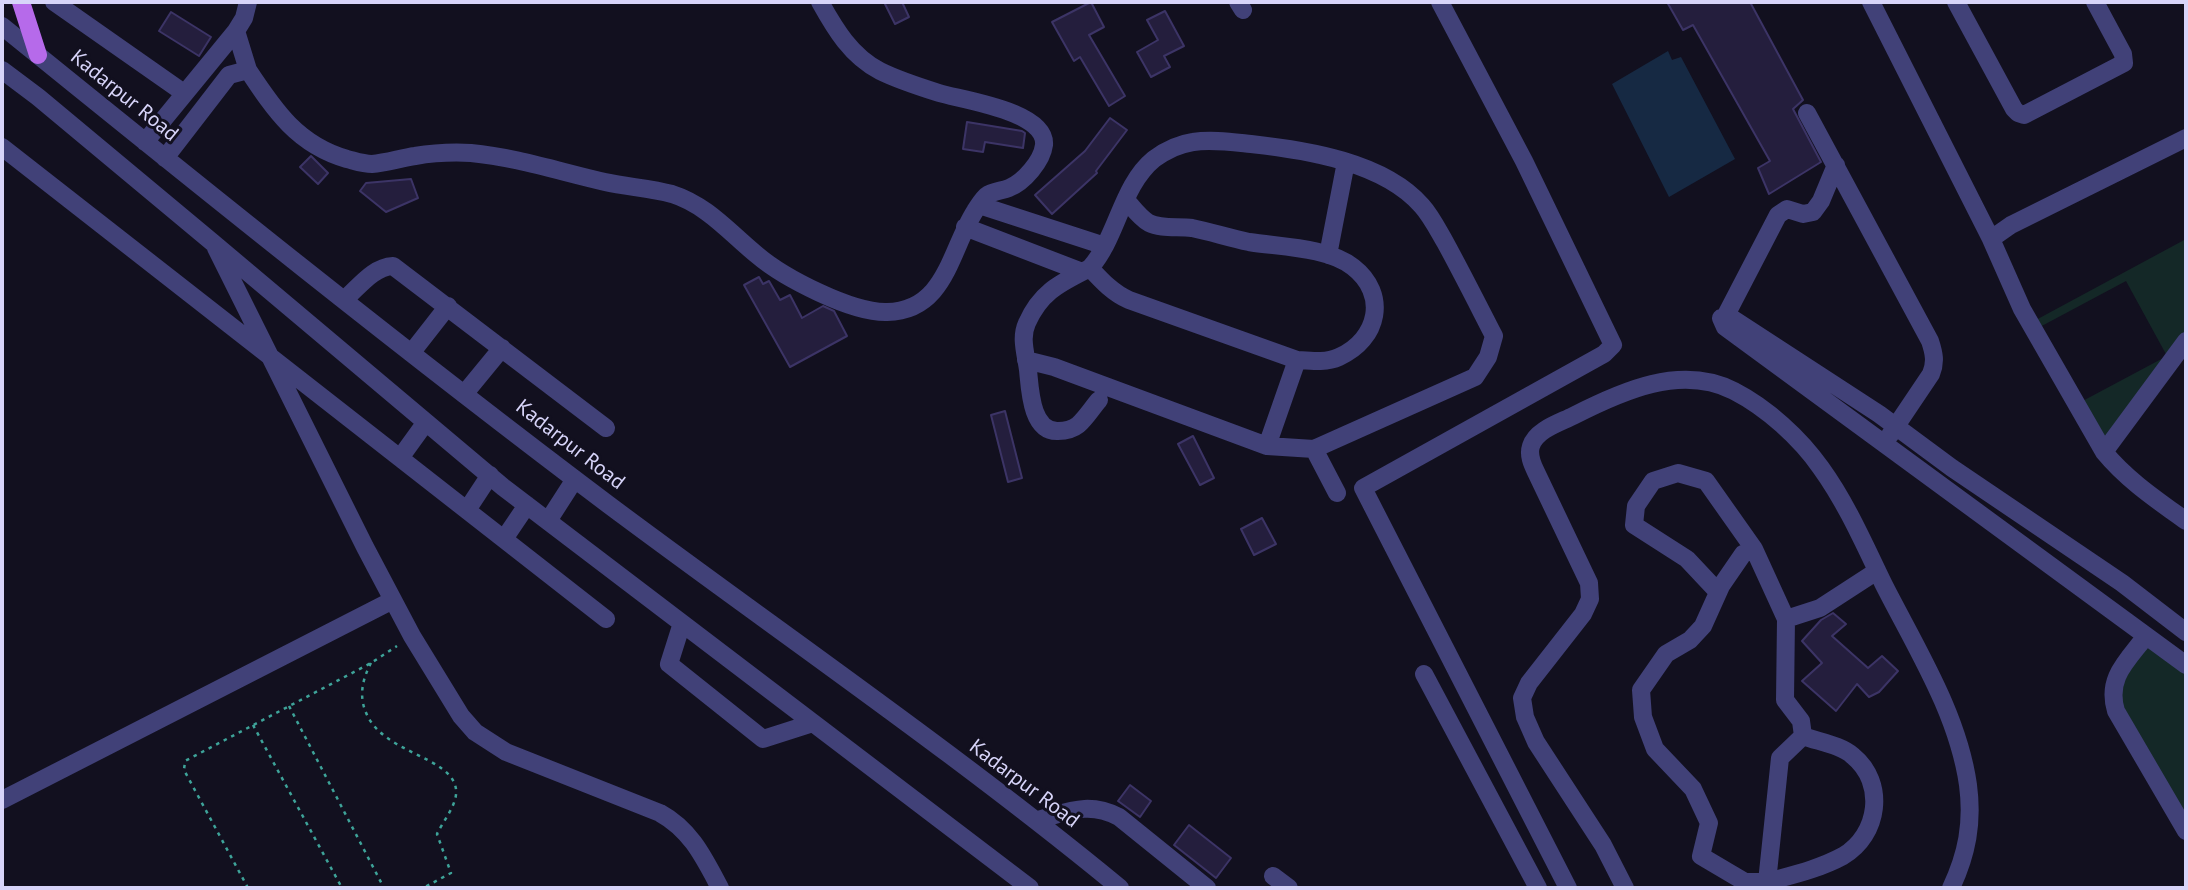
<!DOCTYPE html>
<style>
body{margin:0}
#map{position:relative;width:2188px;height:890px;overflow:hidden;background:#12101f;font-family:"PT Sans",sans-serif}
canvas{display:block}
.frame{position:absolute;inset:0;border:4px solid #d7d4f9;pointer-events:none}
</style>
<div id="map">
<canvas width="2188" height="890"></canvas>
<div class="frame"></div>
</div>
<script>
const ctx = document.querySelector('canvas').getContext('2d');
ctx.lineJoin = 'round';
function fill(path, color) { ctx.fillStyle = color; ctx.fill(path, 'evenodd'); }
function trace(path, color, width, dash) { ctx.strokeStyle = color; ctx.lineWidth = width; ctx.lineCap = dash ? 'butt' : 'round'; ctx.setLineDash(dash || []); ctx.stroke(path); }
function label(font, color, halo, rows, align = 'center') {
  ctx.font = font + ' "PT Sans",sans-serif'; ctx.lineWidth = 6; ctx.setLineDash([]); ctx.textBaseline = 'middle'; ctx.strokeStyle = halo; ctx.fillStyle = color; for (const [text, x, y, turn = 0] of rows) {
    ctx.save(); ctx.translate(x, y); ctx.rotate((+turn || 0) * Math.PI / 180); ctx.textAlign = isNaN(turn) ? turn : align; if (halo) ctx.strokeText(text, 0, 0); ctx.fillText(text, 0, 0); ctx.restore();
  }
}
fill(new Path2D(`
 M 2186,239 L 2186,334 L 2103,445 L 2077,404 L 2167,356 L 2126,281 L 2038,328 L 2034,321 Z
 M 2147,643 L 2186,673 L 2186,817 L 2118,698 L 2121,680 Z`), '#142827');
fill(new Path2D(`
 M 1668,51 L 1672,60 L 1681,57 L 1735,159 L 1669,197 L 1612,84 Z`), '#162943');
const building = new Path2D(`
 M 884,2 L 902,2 L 909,17 L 895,24 Z
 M 1091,2 L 1104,27 L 1089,35 L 1125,96 L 1109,106 L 1080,57 L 1074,61 L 1052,22 Z
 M 1667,2 L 1750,2 L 1803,100 L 1793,109 L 1821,162 L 1769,194 L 1758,168 L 1770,161 L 1693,25 L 1683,30 Z
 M 1165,11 L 1184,46 L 1164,56 L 1170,67 L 1151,77 L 1137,52 L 1158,40 L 1147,20 Z
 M 171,12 L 211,37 L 199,56 L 159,31 Z
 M 1110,118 L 1127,130 L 1096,171 L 1097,173 L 1052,214 L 1035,195 L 1085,151 Z
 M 967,122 L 1022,131 L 1025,133 L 1023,148 L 985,142 L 983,152 L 963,149 Z
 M 311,156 L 328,173 L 318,184 L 300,167 Z
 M 411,179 L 418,198 L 386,212 L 360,191 L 366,183 Z
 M 759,277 L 763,284 L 769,281 L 780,300 L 790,295 L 802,318 L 823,306 L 834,311 L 847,336 L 790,367 L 744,285 Z
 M 1005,411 L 1022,478 L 1008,482 L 991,415 Z
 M 1193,436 L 1214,478 L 1200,485 L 1178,444 Z
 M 1262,518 L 1276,544 L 1254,555 L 1241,529 Z
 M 1833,613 L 1846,624 L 1832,636 L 1868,668 L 1882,656 L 1898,671 L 1879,692 L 1869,697 L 1857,684 L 1836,711 L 1802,681 L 1822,663 L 1802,641 L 1821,620 Z
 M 1130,785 L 1151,801 L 1140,817 L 1118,801 Z
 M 1189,825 L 1231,858 L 1216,878 L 1174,845 Z`);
fill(building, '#241e3d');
trace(building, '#3c3466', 2);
trace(new Path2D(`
 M 371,663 C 363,678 359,694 365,710 C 380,754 451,755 456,789 C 458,804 443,821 437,834 L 451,873 L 423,888
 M 289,706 L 384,888
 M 253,725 L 342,888
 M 248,888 L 184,770 L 185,761 L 371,663 L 397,646`), '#3ea399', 2.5, [3.5, 5]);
trace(new Path2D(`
 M 54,2 L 184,93
 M 1238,2 L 1243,10
 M 1440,2 L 1524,161 L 1613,345 L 1604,354 L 1363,488 L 1568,888
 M 1871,2 L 1991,239
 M 1956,2 L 2014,109 L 2018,113 L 2024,115 L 2124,63 L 2123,54 L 2095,2
 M 2,26 C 202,188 403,350 609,505 C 779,632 956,753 1120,888
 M 236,31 L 248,70
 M 2,70 L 38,97 L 212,242 L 503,487 L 1030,888
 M 1807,113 L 1930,341 C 1934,353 1936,362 1931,374 L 1890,435
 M 2186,138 L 2011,225 L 1991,239 L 2022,309 L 2104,452 C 2127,480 2157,500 2186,521
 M 145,142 L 236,31 L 244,18 L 248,2
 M 2,147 L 606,619
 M 165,158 L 229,75 L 248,70 C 275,111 298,145 347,159 C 355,161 363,164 372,164 C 386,163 401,158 415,156 C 433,153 452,152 471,153 C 515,157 561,172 605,182 C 627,187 650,188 672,194 C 707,205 730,233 757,255 C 784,278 852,313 887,312 C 946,311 950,250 975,211 C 978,206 982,200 986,196 C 993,191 1002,191 1009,188 C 1024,182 1042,161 1044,145 C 1047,111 962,100 939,93 C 920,87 898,80 880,71 C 851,56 835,29 820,2
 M 1126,200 C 1133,208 1140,218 1149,223 C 1161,229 1179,226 1192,228 C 1211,232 1230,238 1249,242 C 1279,247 1328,247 1353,267 C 1388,294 1379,339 1339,357 C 1326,363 1311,361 1297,360 L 1129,300 C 1113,293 1102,281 1090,268 C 1118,236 1121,186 1154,159 C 1165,151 1179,144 1193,142 C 1211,139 1232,142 1251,144 C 1306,150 1384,162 1422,206 C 1431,216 1438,230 1445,242 C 1462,273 1478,305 1494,336 L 1488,357 L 1475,377 L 1314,449
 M 979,205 L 1105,246
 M 965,227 L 1082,272
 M 216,248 L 365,547 L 412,636 L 461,716 L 475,732 L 506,752 L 660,813 C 691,830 704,858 720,888
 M 1328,255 L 1346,162
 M 1090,268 C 1061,283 1041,291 1027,323 C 1020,338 1026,354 1028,370 C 1030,389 1031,432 1058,431 C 1065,431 1073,429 1078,425 C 1086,418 1092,408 1099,400
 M 345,299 C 359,287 373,267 393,266 L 606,428
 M 1725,317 L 1778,215 L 1787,209 L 1803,214 L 1813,212 L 1821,201 L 1836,165
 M 412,352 L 448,306
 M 1026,360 L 1054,367 L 1267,446 L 1314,449 L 1337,493
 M 465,393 L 502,348
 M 1267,446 L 1297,360
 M 2104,452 L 2186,341
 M 400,458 L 426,422
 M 467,510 L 490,475
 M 548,521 L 575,479
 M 504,539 L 527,505
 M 1718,592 L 1687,559 L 1634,525 L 1636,506 L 1653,481 L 1678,473 L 1706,481 L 1754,549
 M 1786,619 L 1754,549 L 1743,554 L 1721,586 L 1703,626 L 1690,640 L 1666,654 L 1641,690 L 1643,717 L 1655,749 L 1693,789 L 1709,823 L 1701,856 L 1745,882 L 1767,882 L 1780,758 L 1803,736 L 1801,721 L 1785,700 L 1786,619 L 1820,608 L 1877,571
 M 682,623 L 669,664 L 763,739 L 813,723
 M 2186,632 L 2122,583 L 1952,468 L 1879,414 L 1730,317 L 1721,318 L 1725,327 L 2186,665
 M 2146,636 C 2127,661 2106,678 2116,711 L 2186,831
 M 1424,674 L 1538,888
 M 2,800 L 393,600
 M 1037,820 C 1068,812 1088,801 1119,817 L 1207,888
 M 1273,876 L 1289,888
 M 1767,882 C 1792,875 1819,869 1843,856 C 1879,835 1886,783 1853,756 C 1841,745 1819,742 1803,736
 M 1625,888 L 1603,845 L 1536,742 L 1525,717 L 1522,698 L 1529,683 L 1583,614 L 1590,599 L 1589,583 L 1536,472 C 1532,464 1528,455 1531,446 C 1536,430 1559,423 1573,416 C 1622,391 1681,364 1734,391 C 1767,408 1800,438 1821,468 C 1847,504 1865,546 1884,585 C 1916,648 1958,714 1968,785 C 1973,823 1967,854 1951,888`), '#414178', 18);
trace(new Path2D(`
 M 21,2 L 38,55`), '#b66aea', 18);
label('21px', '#d7d4f9', '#12101f', [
 ["Kadarpur Road",124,96,39],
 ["Kadarpur Road",570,445,38],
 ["Kadarpur Road",1024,784,37]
]);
</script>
